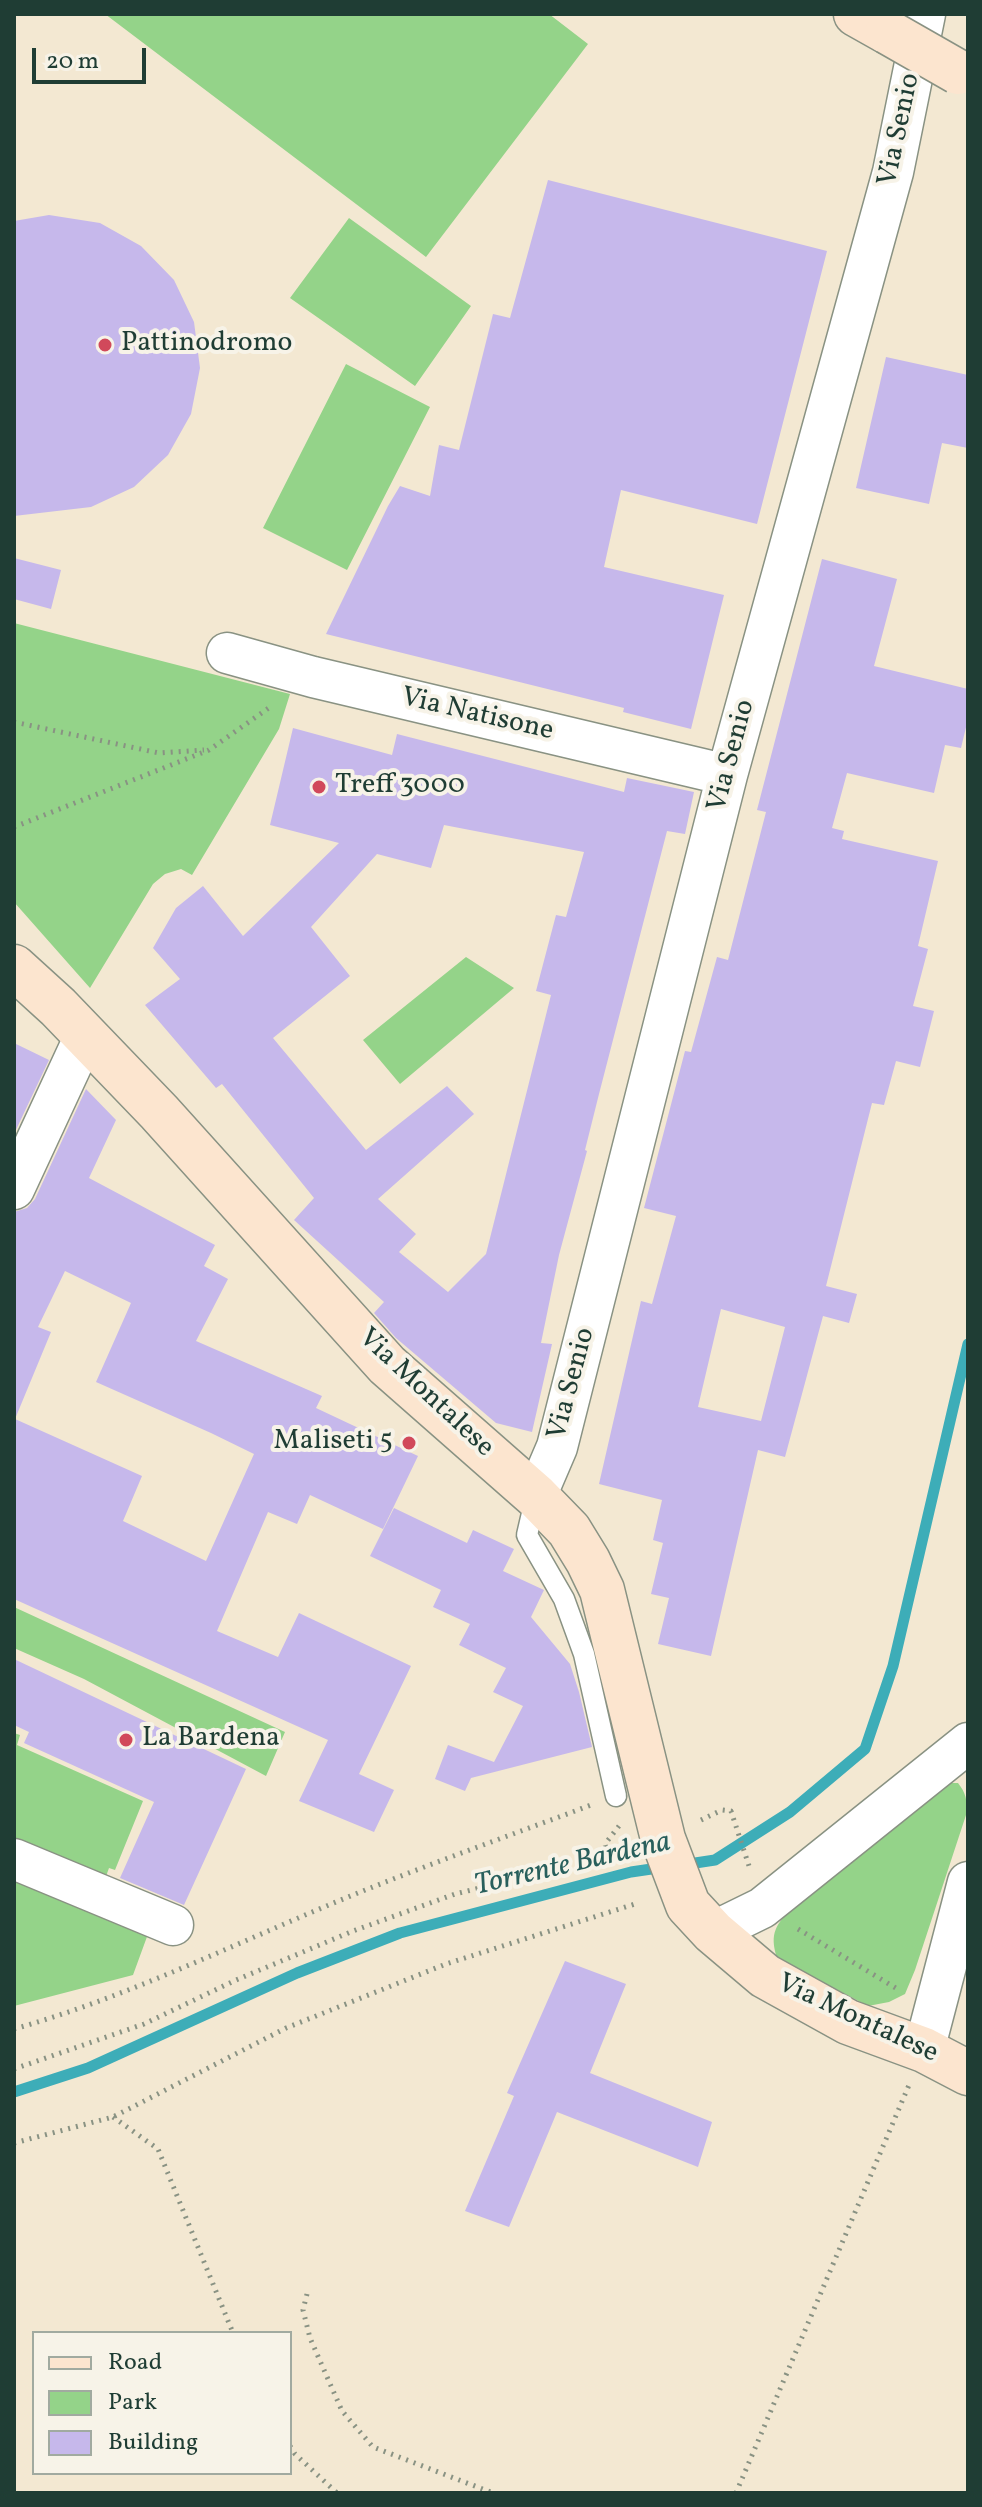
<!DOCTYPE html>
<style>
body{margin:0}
#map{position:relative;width:982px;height:2507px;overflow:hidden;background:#f3e8d2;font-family:Vollkorn,serif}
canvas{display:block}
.frame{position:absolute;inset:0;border:16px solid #1f3d34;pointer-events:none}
.legend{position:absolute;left:32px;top:2331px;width:260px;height:144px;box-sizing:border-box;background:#f7f3e8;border:2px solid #a1aaa0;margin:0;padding:10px 14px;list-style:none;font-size:24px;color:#1f3d34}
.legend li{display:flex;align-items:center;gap:16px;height:40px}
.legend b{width:40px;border:2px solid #a1aaa0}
.scale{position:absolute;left:32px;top:48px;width:114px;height:36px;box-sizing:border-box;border:4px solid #1f3d34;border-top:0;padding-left:10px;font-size:24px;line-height:28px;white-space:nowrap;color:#1f3d34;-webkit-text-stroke:6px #f7f3e8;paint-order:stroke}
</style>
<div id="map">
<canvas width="982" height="2507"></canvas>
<div class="frame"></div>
<ul class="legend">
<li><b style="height:10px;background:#fce5cf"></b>Road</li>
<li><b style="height:22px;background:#94d389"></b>Park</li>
<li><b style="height:22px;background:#c6b8eb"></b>Building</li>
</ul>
<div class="scale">20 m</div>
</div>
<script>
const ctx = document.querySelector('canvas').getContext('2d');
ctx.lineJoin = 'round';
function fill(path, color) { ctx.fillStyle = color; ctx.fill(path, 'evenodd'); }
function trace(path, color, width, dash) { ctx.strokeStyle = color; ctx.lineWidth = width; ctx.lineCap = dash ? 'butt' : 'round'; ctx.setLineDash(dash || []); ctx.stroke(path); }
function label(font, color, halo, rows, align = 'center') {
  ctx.font = font + ' Vollkorn,serif'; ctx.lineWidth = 8; ctx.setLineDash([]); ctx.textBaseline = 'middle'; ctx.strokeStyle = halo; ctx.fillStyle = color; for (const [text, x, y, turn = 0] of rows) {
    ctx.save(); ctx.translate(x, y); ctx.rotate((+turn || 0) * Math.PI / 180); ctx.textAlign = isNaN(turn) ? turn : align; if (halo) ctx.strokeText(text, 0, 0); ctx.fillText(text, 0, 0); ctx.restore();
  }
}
fill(new Path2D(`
 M 105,14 L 549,14 L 588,44 L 426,257 Z
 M 349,218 L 471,306 L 415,386 L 290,298 Z
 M 346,364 L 430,407 L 347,570 L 263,528 Z
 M 14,623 L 290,694 L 279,729 L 192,875 L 181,869 L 165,874 L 153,884 L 90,988 L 14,902 Z
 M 466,957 L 514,988 L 400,1084 L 363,1040 Z
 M 14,1607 L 285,1732 L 266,1776 L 84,1679 L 14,1648 Z
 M 14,1733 L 20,1735 L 17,1745 L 143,1801 L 115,1870 L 109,1868 L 94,1910 L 148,1934 L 133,1975 L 14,2006 Z
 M 949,1783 L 958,1783 C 966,1793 967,1800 967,1812 L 915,1970 L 905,1994 L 889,2002 L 868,2006 L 777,1958 C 769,1933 776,1924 794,1906 Z`), '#94d389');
trace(new Path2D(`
 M 682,1865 L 715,1860 L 790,1812 L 865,1749 L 893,1666 L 968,1344
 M 14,2092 L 88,2068 L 297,1973 L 400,1933 L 631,1872 L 665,1867`), '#3dadb8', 11);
fill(new Path2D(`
 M 548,180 L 827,251 L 757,524 L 621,490 L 604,567 L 724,595 L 691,729 L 623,712 L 624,708 L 326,634 L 388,506 L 400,486 L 430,496 L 439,445 L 459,450 L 493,314 L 510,318 Z
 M 49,215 L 100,223 L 141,246 L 174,280 L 194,322 L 200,368 L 191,414 L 168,455 L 134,487 L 91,507 L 14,516 L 14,221 Z
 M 886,357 L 968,375 L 968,448 L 942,443 L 929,504 L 856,488 Z
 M 14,558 L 61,570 L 51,609 L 14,599 Z
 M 822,559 L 897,579 L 874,666 L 968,689 L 968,719 L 961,748 L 945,745 L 934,793 L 847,773 L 832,828 L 844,831 L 842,839 L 938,861 L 918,946 L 928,949 L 913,1006 L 934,1011 L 920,1067 L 896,1061 L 884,1105 L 872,1103 L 826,1286 L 857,1294 L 849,1323 L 823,1316 L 785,1457 L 758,1450 L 711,1656 L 658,1644 L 669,1598 L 651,1594 L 663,1543 L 653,1540 L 662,1500 L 599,1484 L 641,1301 L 652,1304 L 676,1216 L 644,1208 L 685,1051 L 691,1052 L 717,957 L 728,960 L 766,812 L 757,810 ZM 721,1309 L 785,1327 L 761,1421 L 698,1407 Z
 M 293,728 L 392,755 L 397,734 L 624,792 L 627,778 L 694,792 L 685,834 L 667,831 L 599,1094 L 585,1150 L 587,1151 L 559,1255 L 541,1343 L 552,1344 L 532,1432 L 496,1423 L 396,1338 L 374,1313 L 384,1302 L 294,1220 L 314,1198 L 222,1084 L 216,1088 L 145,1005 L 180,979 L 153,948 L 176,908 L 203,886 L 243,936 L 339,843 L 270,825 ZM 444,825 L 584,852 L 566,917 L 556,915 L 536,991 L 551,995 L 486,1254 L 448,1292 L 399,1252 L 416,1234 L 378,1199 L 474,1114 L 447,1086 L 366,1150 L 273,1038 L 350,976 L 311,927 L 377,854 L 431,868 Z
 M 14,1043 L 49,1060 L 14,1134 Z
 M 86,1089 L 116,1120 L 89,1178 L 215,1245 L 204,1266 L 228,1279 L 196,1341 L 322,1396 L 316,1408 L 418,1456 L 383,1529 L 310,1495 L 297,1524 L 268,1512 L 217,1631 L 278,1657 L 299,1613 L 411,1666 L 359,1774 L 394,1790 L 374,1832 L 299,1801 L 328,1740 L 14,1599 L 14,1212 L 27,1208 L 35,1199 ZM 65,1271 L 131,1303 L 96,1382 L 211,1433 L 254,1454 L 206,1561 L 123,1521 L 142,1476 L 15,1419 L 51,1332 L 38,1327 Z
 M 394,1508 L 467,1543 L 473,1530 L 514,1549 L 503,1571 L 544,1590 L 531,1617 L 570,1664 L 579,1692 L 592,1747 L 471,1778 L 465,1791 L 435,1779 L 448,1745 L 494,1762 L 523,1706 L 493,1692 L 506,1668 L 459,1645 L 470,1624 L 433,1607 L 441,1590 L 370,1556 Z
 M 14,1659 L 246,1769 L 184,1905 L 120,1878 L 154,1802 L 24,1743 L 29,1732 L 14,1725 Z
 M 565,1961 L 626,1984 L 590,2073 L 712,2122 L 698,2167 L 557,2112 L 509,2227 L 465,2211 L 514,2096 L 507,2093 Z`), '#c6b8eb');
const lane = new Path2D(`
 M 536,1496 L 527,1535 L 564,1599 L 584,1654 L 616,1796`);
const street = new Path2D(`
 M 227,653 L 313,677 L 727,775
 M 14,1189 L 85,1036
 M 536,1496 L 557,1447 L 727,775 L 893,172 L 925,14
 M 14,1859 L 173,1925
 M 713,1932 L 762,1908 L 968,1743
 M 924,2050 L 968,1882`);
const secondary = new Path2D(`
 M 856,14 L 888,32
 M 14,967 L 58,1007 L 159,1112 L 387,1365 L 536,1496 L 569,1530 L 588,1561 L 602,1590 L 663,1839 L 688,1905 L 713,1932 L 765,1976 L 848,2022 L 924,2050 L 968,2073`);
trace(lane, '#899283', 23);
trace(street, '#899283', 43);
trace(secondary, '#899283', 47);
trace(new Path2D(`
 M 14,722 L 159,753 L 204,750
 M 14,827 L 209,750 L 273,705
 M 701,1820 L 722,1810 L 731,1811 L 750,1869
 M 619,1826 L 605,1844 L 608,1857 L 625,1852
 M 798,1929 L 899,1990
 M 14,2029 C 124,1998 230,1946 336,1902 C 420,1867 506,1837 591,1805
 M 14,2069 L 144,2024 L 236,1980 L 353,1931 L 455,1894 L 608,1857
 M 113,2117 L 158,2149 L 233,2333
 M 14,2143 L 113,2117 L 286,2028 L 446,1964 L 638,1903
 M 307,2294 L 303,2310 L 310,2338 L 342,2411 L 373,2447 L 493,2493
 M 290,2446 L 295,2454 L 337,2493
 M 736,2493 L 909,2085`), '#899283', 5, [2, 6]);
trace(lane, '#fff', 20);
trace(street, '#fff', 40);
trace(secondary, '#fce5cf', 44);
const secondaryBridge = new Path2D(`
 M 888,32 L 958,72`);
trace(secondaryBridge, '#899283', 47, []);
trace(secondaryBridge, '#fce5cf', 44);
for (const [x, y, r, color] of [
 [105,345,8,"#d1495b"],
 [319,787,8,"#d1495b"],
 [409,1443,8,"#d1495b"],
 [126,1740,8,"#d1495b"]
]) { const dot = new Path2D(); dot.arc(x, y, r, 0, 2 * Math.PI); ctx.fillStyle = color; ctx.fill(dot); trace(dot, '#f7f3e8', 3); }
label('28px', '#1f3d34', '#f7f3e8', [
 ["Via Senio",901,130,-78],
 ["Via Natisone",477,716,13],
 ["Via Senio",733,756,-75],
 ["Via Senio",573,1384,-75],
 ["Via Montalese",425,1394,43],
 ["Via Montalese",857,2020,25]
]);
label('28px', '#1f3d34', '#f7f3e8', [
 ["Pattinodromo",121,345],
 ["Treff 3000",335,787],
 ["Maliseti 5",393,1443,"right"],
 ["La Bardena",142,1740]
], 'left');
label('italic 30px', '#285f5c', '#f7f3e8', [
 ["Torrente Bardena",573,1866,-13]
]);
</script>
